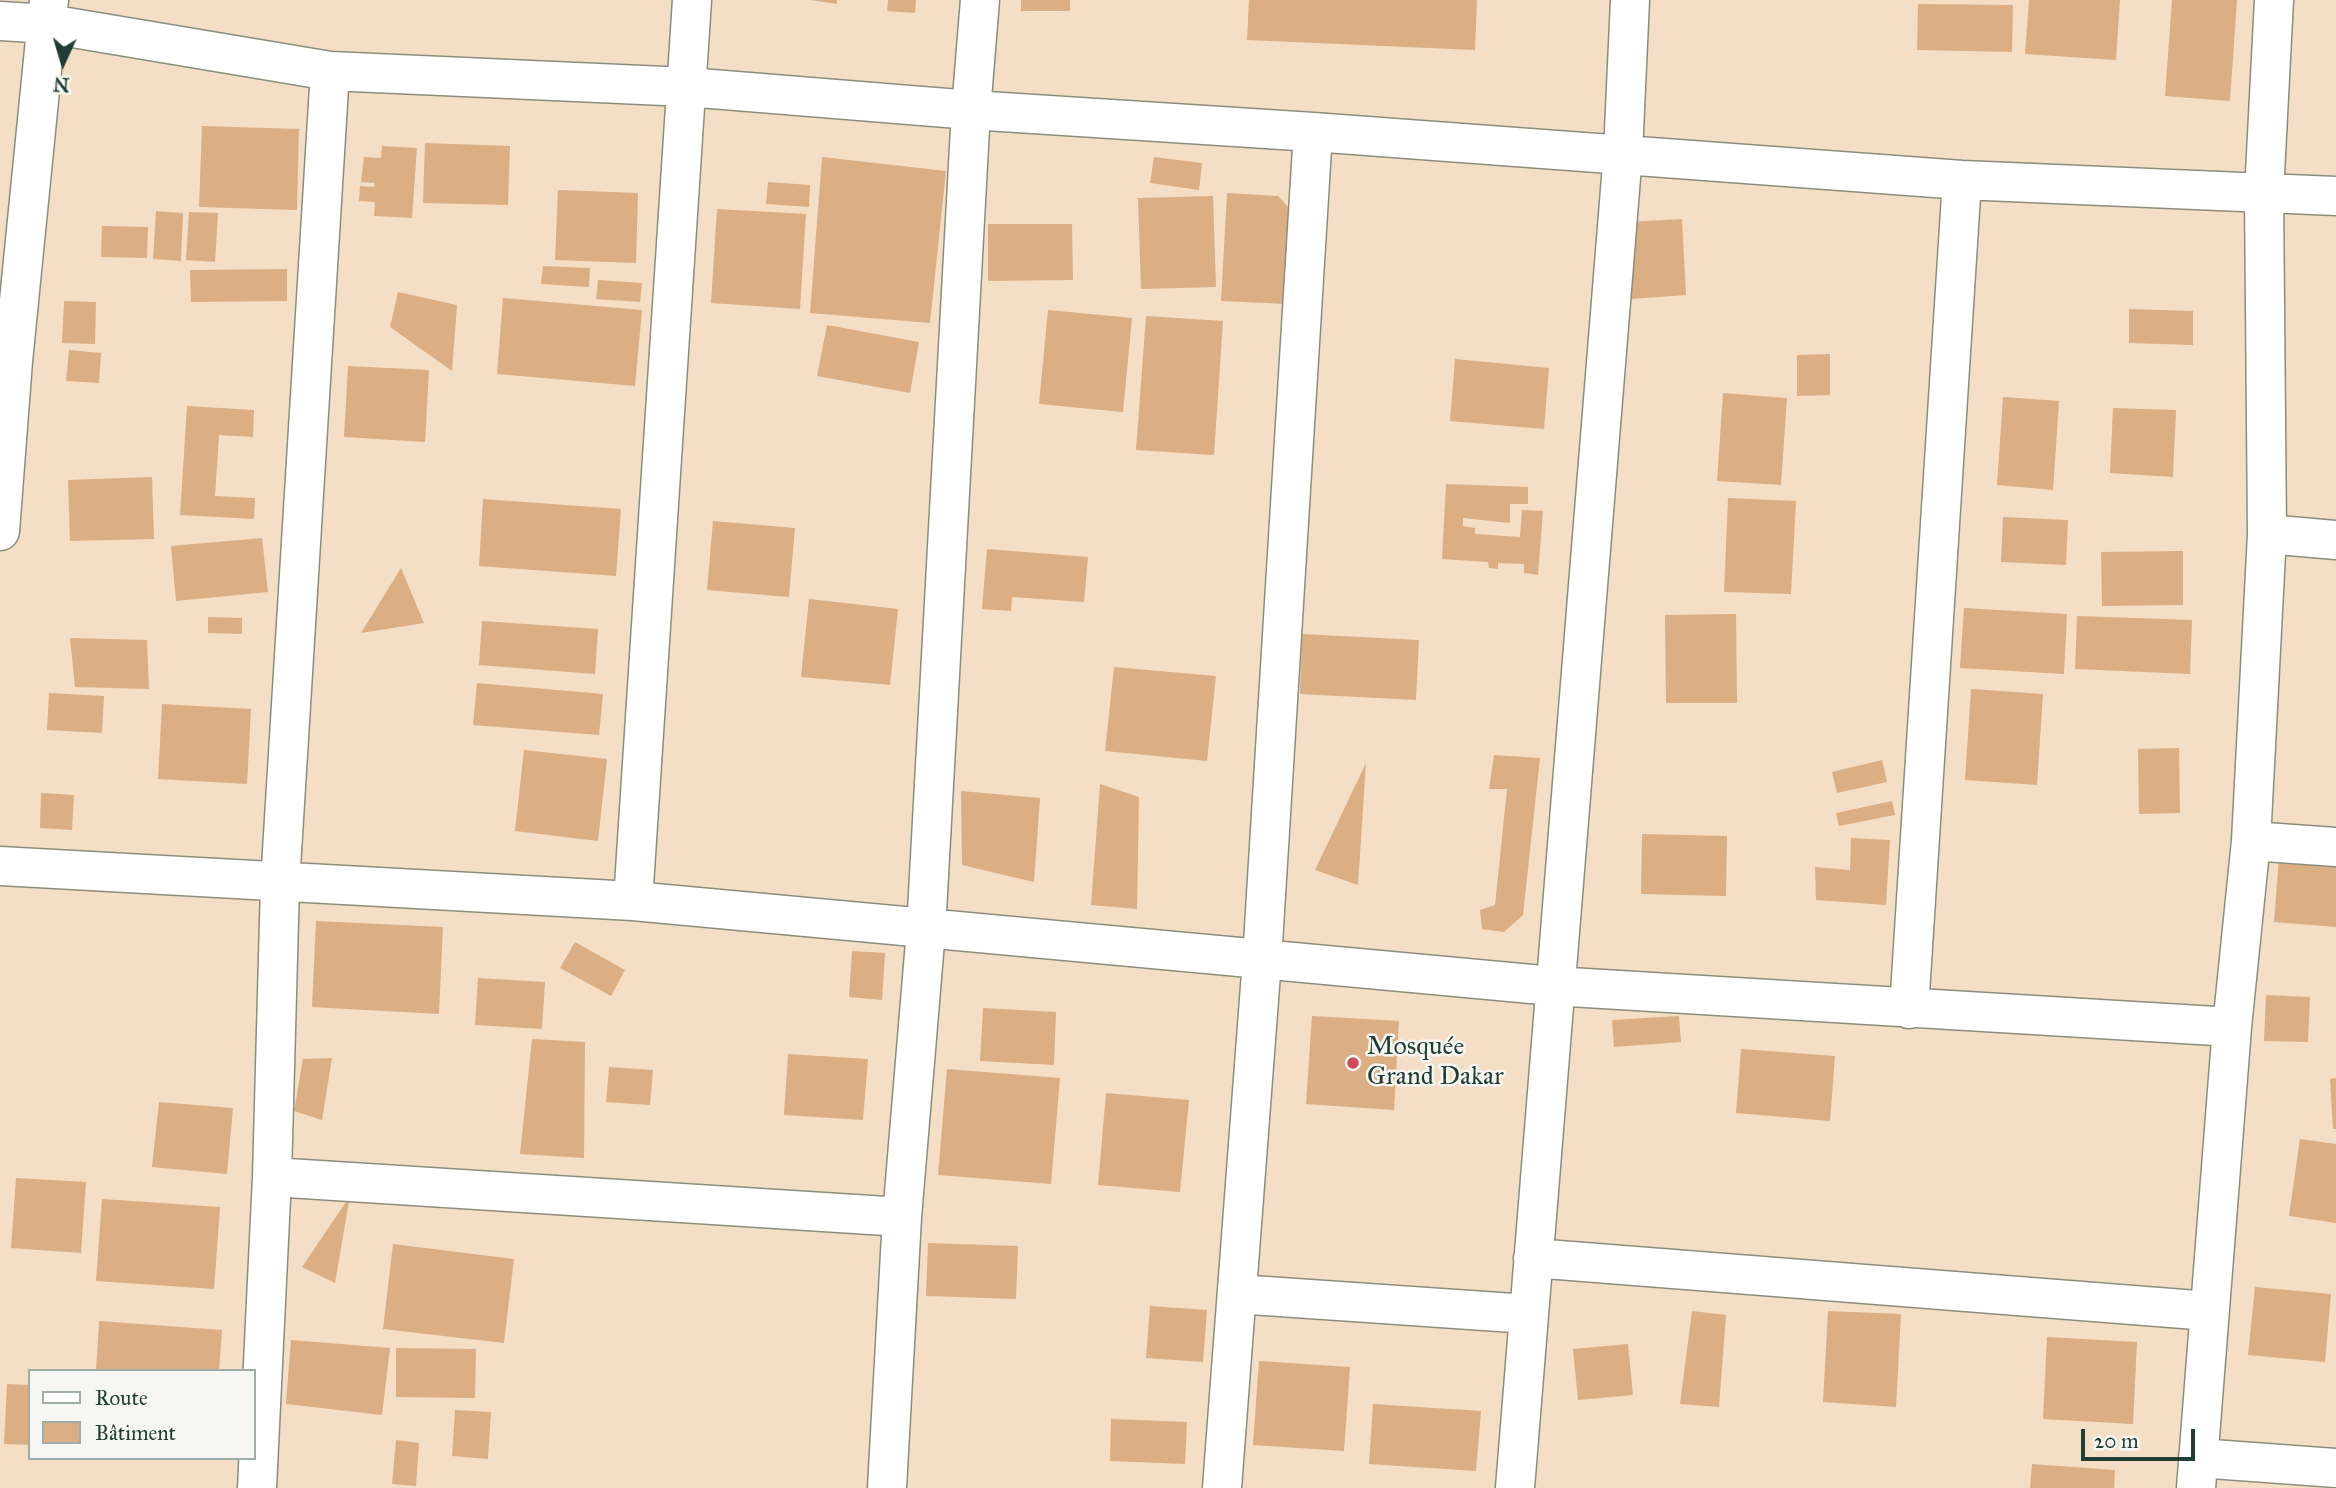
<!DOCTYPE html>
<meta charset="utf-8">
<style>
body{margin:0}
#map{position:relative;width:2336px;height:1488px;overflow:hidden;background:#f4dec5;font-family:"IM FELL Great Primer",serif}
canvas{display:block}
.legend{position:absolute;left:28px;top:1369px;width:228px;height:91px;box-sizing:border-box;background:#f6f6f2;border:2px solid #a0aca6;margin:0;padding:9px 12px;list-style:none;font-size:21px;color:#1f3d34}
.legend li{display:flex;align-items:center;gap:14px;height:35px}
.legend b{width:35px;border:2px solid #a0aca6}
.north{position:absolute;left:28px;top:28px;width:70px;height:70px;-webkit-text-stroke:5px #f6f6f2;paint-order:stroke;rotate:184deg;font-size:19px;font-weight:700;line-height:28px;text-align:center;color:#1f3d34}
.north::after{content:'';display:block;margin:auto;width:24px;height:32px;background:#1f3d34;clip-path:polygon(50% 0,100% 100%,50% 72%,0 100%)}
.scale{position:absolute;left:2081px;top:1429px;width:114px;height:32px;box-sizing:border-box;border:4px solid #1f3d34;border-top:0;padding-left:9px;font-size:21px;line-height:24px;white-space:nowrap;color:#1f3d34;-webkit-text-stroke:5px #f6f6f2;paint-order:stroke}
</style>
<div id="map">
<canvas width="2336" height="1488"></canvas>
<ul class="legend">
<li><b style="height:9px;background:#fff"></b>Route</li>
<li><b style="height:19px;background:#dcae84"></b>Bâtiment</li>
</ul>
<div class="north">N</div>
<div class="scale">20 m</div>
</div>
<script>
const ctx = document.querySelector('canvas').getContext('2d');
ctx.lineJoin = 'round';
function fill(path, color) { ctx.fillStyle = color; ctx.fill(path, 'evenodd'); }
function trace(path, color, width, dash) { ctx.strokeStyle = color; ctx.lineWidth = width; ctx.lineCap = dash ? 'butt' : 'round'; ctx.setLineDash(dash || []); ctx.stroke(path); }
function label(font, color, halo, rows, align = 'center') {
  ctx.font = font + ' "IM FELL Great Primer",serif'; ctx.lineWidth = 5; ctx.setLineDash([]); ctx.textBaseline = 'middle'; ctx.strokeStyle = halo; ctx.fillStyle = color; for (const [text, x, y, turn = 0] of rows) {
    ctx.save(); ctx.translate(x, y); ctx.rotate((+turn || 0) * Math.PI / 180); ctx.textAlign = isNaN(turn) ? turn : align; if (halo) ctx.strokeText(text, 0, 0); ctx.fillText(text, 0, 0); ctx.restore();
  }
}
fill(new Path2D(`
 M 810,0 L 837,0 L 837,4 Z
 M 888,0 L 916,0 L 915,13 L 887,11 Z
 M 1021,0 L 1070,0 L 1070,11 L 1021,11 Z
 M 1249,0 L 1477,0 L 1475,50 L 1247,40 Z
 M 2029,0 L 2120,0 L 2116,60 L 2025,54 Z
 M 2172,0 L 2237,0 L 2230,101 L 2165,96 Z
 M 1918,4 L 2013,5 L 2012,52 L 1917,50 Z
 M 202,126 L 299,129 L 297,210 L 199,207 Z
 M 425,143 L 510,146 L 508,205 L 423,203 Z
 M 382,146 L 417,148 L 412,218 L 374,216 L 375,202 L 359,201 L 360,186 L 374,187 L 375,183 L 361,182 L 364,157 L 381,158 Z
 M 822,157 L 946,171 L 930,323 L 810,313 Z
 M 1154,157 L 1202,163 L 1199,190 L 1150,183 Z
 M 768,182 L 810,185 L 809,207 L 766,204 Z
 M 558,190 L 638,193 L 636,263 L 555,260 Z
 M 1227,193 L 1278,196 L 1292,211 L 1287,304 L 1221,301 Z
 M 1213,196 L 1216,287 L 1141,289 L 1138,198 Z
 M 717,209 L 806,214 L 800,309 L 711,303 Z
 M 156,211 L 183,213 L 181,261 L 153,259 Z
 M 189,212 L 218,213 L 215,262 L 186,260 Z
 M 1682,219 L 1686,295 L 1631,299 L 1627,222 Z
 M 988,224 L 1072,224 L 1073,280 L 988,281 Z
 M 102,226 L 148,227 L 147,258 L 101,257 Z
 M 543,266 L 590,268 L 589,287 L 541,284 Z
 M 287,269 L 287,301 L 191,302 L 190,270 Z
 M 598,280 L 642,283 L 640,302 L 596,299 Z
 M 398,292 L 457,305 L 452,371 L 390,327 Z
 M 503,298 L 642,310 L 635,386 L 497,374 Z
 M 64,301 L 96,302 L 95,344 L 62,343 Z
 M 2129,309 L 2193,311 L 2193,345 L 2129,343 Z
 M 1048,310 L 1132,318 L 1123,412 L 1039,404 Z
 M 1146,316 L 1223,321 L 1214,455 L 1136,450 Z
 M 827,325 L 919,342 L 910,393 L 817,376 Z
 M 69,350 L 101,353 L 99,383 L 66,381 Z
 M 1830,354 L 1830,395 L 1797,396 L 1797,355 Z
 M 1455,359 L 1549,368 L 1544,429 L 1450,421 Z
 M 348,366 L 429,370 L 425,442 L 344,437 Z
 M 1723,393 L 1787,398 L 1781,485 L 1717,481 Z
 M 2003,397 L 2059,401 L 2053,490 L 1997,485 Z
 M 187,406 L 254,410 L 253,437 L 219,435 L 215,496 L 255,498 L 254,519 L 180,515 Z
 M 2113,408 L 2176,410 L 2173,477 L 2110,473 Z
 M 152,477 L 154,539 L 70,541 L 68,480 Z
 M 1446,484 L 1528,487 L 1528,504 L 1510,504 L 1510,523 L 1463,518 L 1463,526 L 1475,528 L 1475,534 L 1520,537 L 1522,510 L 1543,511 L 1538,575 L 1524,573 L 1524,564 L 1498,563 L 1498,569 L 1489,568 L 1488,562 L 1442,559 Z
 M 1728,498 L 1796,501 L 1791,594 L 1724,592 Z
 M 483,499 L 621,509 L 616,576 L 479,566 Z
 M 2003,517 L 2068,520 L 2066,565 L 2001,562 Z
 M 713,521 L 795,528 L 789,597 L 707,590 Z
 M 262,538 L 268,592 L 176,601 L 171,546 Z
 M 987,549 L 1088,557 L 1084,602 L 1012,597 L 1011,611 L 982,609 Z
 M 2183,551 L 2183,605 L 2102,606 L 2101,552 Z
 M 401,568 L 424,623 L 361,633 Z
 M 809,599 L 898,609 L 890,685 L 801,677 Z
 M 1964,608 L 2067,614 L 2064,674 L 1960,668 Z
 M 1736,614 L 1737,703 L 1666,703 L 1665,615 Z
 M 2077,616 L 2192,620 L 2190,674 L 2075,669 Z
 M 208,617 L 242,618 L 242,634 L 208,633 Z
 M 482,621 L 598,629 L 595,674 L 479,665 Z
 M 1302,634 L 1419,640 L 1416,700 L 1300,694 Z
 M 70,638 L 147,640 L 149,689 L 75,687 Z
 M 1114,667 L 1216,676 L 1207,761 L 1105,751 Z
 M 477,683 L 603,694 L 599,735 L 473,725 Z
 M 1971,689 L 2043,694 L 2037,785 L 1965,780 Z
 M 49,693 L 104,696 L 102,733 L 47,730 Z
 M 162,704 L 251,709 L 247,784 L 158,779 Z
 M 2179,748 L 2180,813 L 2139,814 L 2138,749 Z
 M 524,750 L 607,759 L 598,841 L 515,831 Z
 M 1494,755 L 1540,758 L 1523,915 L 1504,932 L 1482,929 L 1480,910 L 1495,905 L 1507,789 L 1489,789 Z
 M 1882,760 L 1887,782 L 1837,793 L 1832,772 Z
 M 1366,763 L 1358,885 L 1315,870 Z
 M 1100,784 L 1139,797 L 1137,909 L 1091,905 Z
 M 961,791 L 1040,798 L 1034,882 L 962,865 Z
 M 41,793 L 74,795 L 72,830 L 40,828 Z
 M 1892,801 L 1895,815 L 1839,826 L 1836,813 Z
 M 1642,834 L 1727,836 L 1726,896 L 1641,894 Z
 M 1851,838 L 1890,840 L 1886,905 L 1816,900 L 1815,867 L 1850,870 Z
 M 2280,845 L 2336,849 L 2336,927 L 2274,922 Z
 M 316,921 L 443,927 L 439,1014 L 312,1007 Z
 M 575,942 L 625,970 L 611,996 L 560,968 Z
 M 852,951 L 885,953 L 882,1000 L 849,997 Z
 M 478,978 L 545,982 L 542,1029 L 475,1025 Z
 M 2266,995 L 2310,997 L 2308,1042 L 2264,1041 Z
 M 983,1008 L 1056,1012 L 1054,1065 L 980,1061 Z
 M 1312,1016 L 1399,1021 L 1394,1110 L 1306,1104 Z
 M 1679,1016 L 1681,1042 L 1614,1047 L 1612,1020 Z
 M 532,1039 L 585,1042 L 584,1158 L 520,1154 Z
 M 1741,1049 L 1835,1056 L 1830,1121 L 1736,1113 Z
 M 788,1054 L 868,1059 L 863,1120 L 784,1115 Z
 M 332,1058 L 322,1120 L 294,1111 L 303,1059 Z
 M 609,1067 L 653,1070 L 650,1105 L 606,1102 Z
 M 947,1069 L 1060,1078 L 1051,1184 L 938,1175 Z
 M 2336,1078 L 2336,1129 L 2333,1129 L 2330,1079 Z
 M 1106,1093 L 1189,1100 L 1180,1192 L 1098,1185 Z
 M 159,1102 L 233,1108 L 227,1174 L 152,1167 Z
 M 2300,1139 L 2336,1144 L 2336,1223 L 2289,1216 Z
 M 16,1178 L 86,1182 L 81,1253 L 11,1248 Z
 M 350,1196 L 335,1283 L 302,1267 Z
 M 102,1199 L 220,1207 L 214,1289 L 96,1281 Z
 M 928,1243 L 1018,1246 L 1016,1299 L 926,1296 Z
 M 393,1244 L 514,1259 L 504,1343 L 383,1329 Z
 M 2255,1287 L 2331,1294 L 2325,1362 L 2248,1355 Z
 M 1150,1306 L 1207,1310 L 1203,1362 L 1146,1358 Z
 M 1692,1311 L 1726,1315 L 1719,1407 L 1680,1404 Z
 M 1828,1311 L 1901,1314 L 1896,1407 L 1823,1402 Z
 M 99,1321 L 222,1330 L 219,1371 L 96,1371 Z
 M 2047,1337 L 2137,1342 L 2133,1424 L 2043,1419 Z
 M 291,1340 L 390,1348 L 382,1415 L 286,1404 Z
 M 1628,1344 L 1633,1395 L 1578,1400 L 1573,1349 Z
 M 396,1348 L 476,1349 L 475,1398 L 396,1397 Z
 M 1259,1361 L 1350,1367 L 1344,1451 L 1253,1445 Z
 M 7,1384 L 30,1385 L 30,1445 L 4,1444 Z
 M 1373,1404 L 1481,1411 L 1476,1471 L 1369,1464 Z
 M 455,1410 L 491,1412 L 488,1459 L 452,1456 Z
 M 1111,1419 L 1187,1422 L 1185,1464 L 1110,1461 Z
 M 396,1440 L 419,1443 L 416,1486 L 392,1484 Z
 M 2032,1464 L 2115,1470 L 2114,1488 L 2030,1488 Z`), '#dcae84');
const minor = new Path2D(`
 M 0,21 L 49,24 L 330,71 L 687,87 L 971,110 L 1313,132 L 1962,180 L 2336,196
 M 0,531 L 13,361 L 49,0
 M 2267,534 L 2336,540
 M 2251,841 L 2336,847
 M 0,866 L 633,901 L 1553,986 L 2232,1027
 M 633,901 L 692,0
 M 1909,1009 L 1962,180
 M 272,1177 L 902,1217
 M 1533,1258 L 2209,1311
 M 1237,1294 L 1528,1314
 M 2198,1458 L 2336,1468
 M 257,1488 L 272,1177 L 280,884 L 330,71
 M 887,1488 L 902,1217 L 926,930 L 971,110 L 980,0
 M 1222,1488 L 1262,960 L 1313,132
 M 1515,1488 L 1623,153 L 1630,0
 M 2196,1488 L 2232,1027 L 2251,841 L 2267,534 L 2264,193 L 2274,0`);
trace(minor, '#8a8e7c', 41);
trace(minor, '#fff', 38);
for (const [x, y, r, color] of [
 [1353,1063,7,"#d1495b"]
]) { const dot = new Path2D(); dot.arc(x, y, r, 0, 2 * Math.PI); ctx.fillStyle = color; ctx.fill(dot); trace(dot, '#f6f6f2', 2.5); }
label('26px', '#1f3d34', '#f6f6f2', [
 ["Mosquée",1367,1048],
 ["Grand Dakar",1367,1078]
], 'left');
</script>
